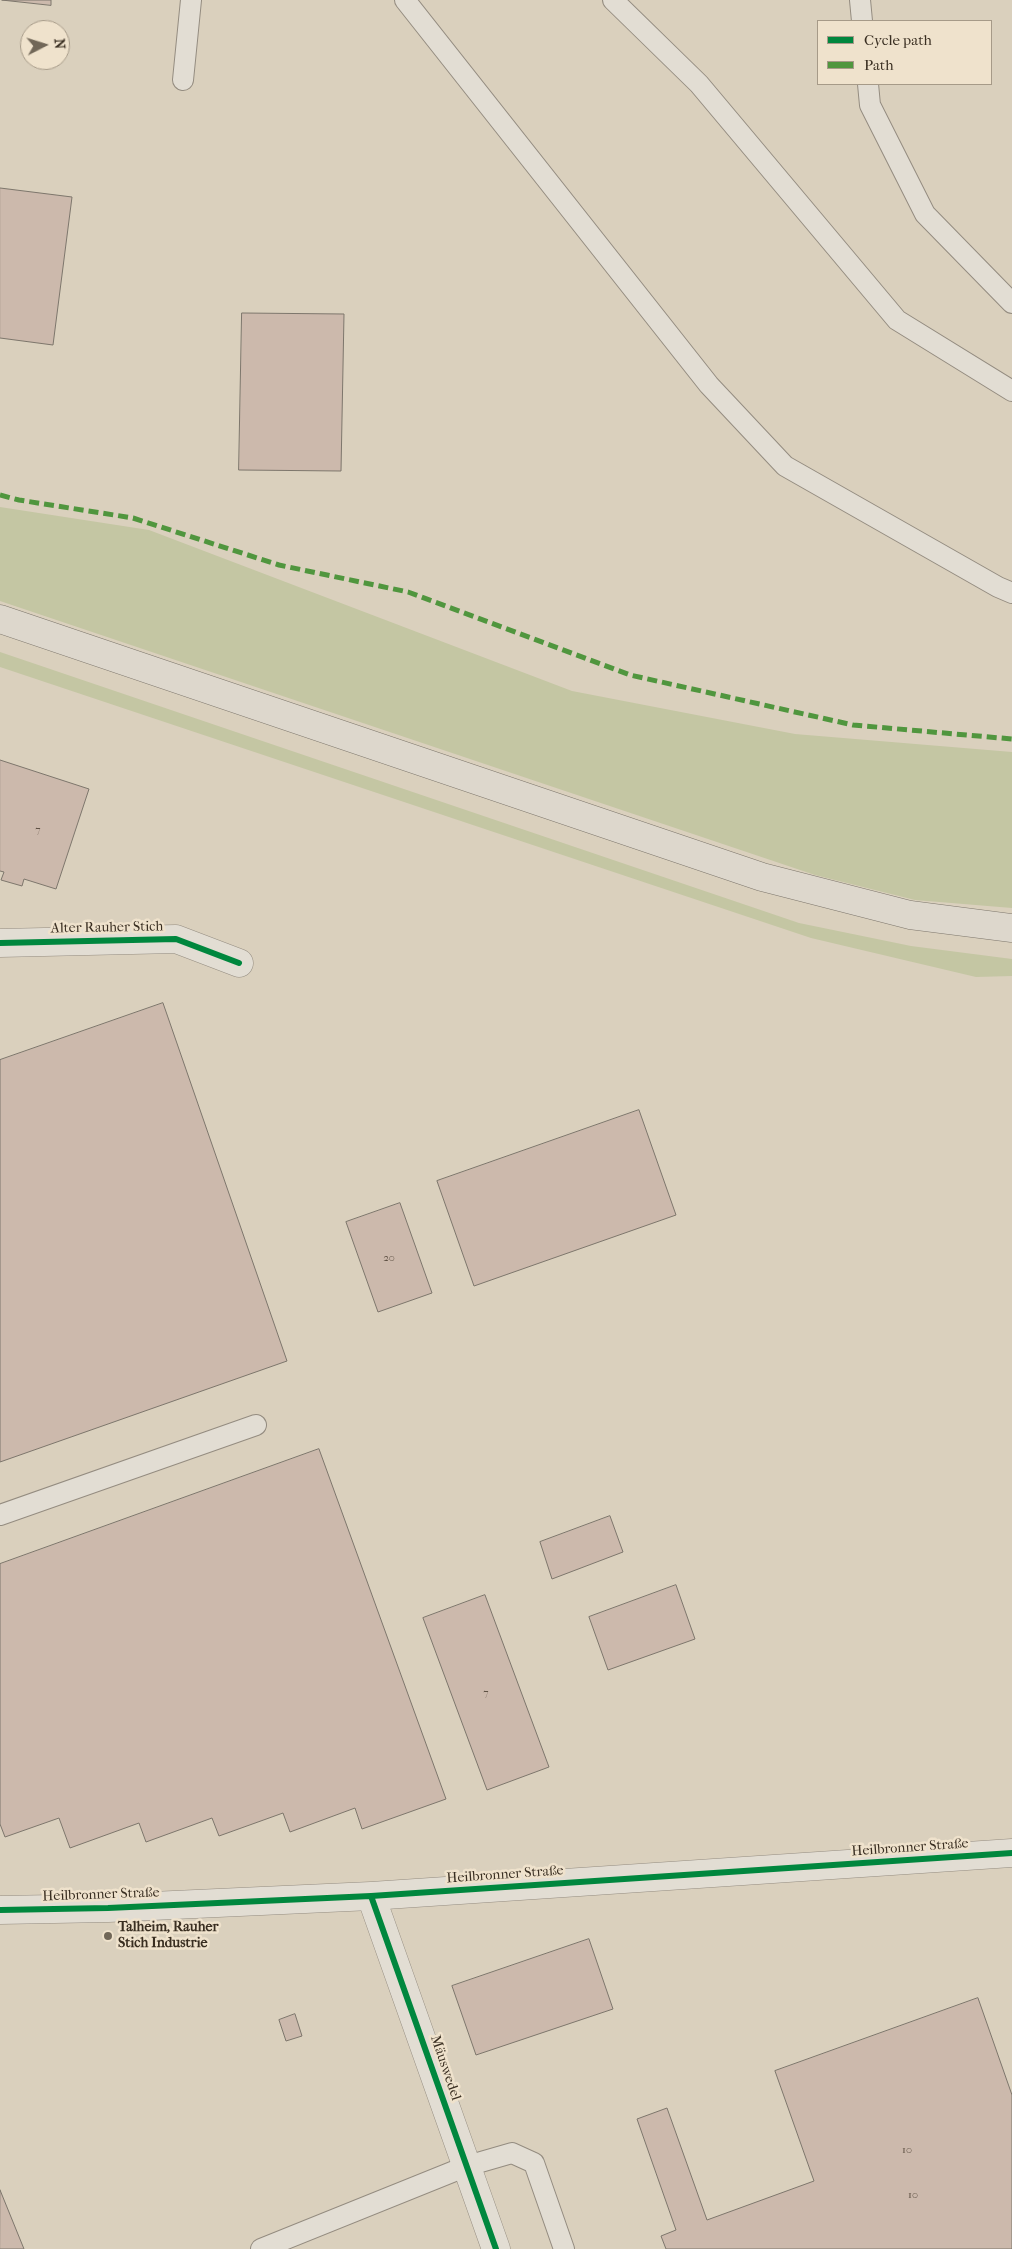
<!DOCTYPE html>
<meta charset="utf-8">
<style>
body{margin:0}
#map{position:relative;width:1012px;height:2249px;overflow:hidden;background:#dad0bd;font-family:"IM FELL French Canon",serif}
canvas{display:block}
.legend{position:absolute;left:817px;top:20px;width:175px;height:65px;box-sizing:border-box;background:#efe2cc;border:1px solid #a69a88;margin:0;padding:6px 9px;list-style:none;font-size:15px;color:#392e21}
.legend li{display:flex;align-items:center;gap:10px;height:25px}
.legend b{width:25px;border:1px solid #a69a88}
.north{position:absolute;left:20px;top:20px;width:50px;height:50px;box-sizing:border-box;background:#efe2cc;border:1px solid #a69a88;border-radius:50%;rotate:85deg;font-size:14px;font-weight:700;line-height:20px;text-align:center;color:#392e21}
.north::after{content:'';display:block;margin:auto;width:18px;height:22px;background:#716758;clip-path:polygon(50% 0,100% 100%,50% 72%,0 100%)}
</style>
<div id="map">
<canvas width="1012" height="2249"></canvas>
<ul class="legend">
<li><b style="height:6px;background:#00873e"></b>Cycle path</li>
<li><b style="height:6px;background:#50963e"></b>Path</li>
</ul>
<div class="north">N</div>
</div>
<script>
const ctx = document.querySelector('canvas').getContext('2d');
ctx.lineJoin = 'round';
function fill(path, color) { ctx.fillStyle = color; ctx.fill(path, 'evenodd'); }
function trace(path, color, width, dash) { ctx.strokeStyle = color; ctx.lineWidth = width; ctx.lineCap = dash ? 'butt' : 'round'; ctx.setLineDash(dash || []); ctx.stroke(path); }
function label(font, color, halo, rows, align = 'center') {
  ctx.font = font + ' "IM FELL French Canon",serif'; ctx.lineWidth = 5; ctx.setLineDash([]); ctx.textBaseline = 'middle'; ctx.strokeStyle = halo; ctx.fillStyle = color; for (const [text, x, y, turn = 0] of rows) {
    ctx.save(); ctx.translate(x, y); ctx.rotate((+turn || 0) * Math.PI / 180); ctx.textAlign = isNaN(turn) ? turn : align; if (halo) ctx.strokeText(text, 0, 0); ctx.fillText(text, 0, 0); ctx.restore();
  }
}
fill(new Path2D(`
 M 0,507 L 149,530 L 572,691 L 795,734 L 1012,752 L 1012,908 L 915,900 L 815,875 L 0,601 Z
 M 0,652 L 799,923 L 911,946 L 1012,959 L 1012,976 L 976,977 L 811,938 L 0,667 Z`), '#c4c6a3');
const building = new Path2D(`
 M 2,0 L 51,0 L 51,5 Z
 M 0,188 L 72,197 L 53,345 L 0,338 Z
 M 242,313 L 344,314 L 341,471 L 239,470 Z
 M 0,760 L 89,789 L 56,889 L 24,879 L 22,886 L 1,880 L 4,872 L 0,871 Z
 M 163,1003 L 287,1361 L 0,1462 L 0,1060 Z
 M 639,1110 L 676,1215 L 474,1286 L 437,1181 Z
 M 400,1203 L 432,1293 L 378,1312 L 346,1222 Z
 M 319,1449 L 446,1799 L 362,1829 L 355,1808 L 290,1832 L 283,1813 L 219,1836 L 212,1818 L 146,1842 L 139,1823 L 70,1848 L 59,1818 L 5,1837 L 0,1824 L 0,1564 Z
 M 610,1516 L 623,1552 L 552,1579 L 540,1542 Z
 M 676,1585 L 695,1639 L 608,1670 L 589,1617 Z
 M 485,1595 L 549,1767 L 487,1790 L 423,1618 Z
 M 589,1939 L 613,2009 L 476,2055 L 452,1986 Z
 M 978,1998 L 1012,2095 L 1012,2249 L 666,2249 L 661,2236 L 676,2230 L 637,2119 L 667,2108 L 707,2220 L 814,2181 L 775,2071 Z
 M 295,2014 L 302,2036 L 286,2041 L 279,2020 Z
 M 0,2190 L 24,2249 L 0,2249 Z`);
fill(building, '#ccb9ac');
trace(building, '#7d766c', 1);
const service = new Path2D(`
 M 405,0 L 709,385 L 785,466 L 998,587 L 1012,593
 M 613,0 L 699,84 L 897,320 L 1012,391
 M 860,0 L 862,21
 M 183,80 L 191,0
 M 868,84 L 870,105 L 925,214 L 1012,303
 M 0,1515 L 256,1425
 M 261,2249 L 467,2166 L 512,2153 L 534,2163 L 564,2249`);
const minor = new Path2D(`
 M 0,943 L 176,939 L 239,963
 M 371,1896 L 496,2249
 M 0,1910 L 108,1908 L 371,1896 L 1012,1853`);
const primary = new Path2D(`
 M 0,619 L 762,877 L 910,915 L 1012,928`);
trace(service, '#948c80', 22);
trace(minor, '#948c80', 29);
trace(primary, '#7d766c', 29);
trace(service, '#e2ddd3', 20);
trace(minor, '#e2ddd3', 28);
trace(primary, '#ddd7cc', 28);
trace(new Path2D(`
 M 0,495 L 19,500 L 133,518 L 279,565 L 408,592 L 630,675 L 853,725 L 1012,739`), '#50963e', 5, [10, 5]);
trace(new Path2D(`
 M 0,943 L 176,939 L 239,963
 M 371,1896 L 496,2249
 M 0,1910 L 108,1908 L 371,1896 L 1012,1853`), '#00873e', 6);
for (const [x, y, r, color] of [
 [108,1936,5,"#716758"]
]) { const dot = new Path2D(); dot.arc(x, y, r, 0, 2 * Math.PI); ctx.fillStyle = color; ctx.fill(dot); trace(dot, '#efe2cc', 2); }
label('11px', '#5e5144', null, [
 ["7",38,830],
 ["20",389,1258],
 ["7",486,1693],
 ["10",907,2150],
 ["10",913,2195]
]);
label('14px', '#392e21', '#efe2cc', [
 ["Alter Rauher Stich",107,928,-1],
 ["Heilbronner Straße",910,1848,-4],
 ["Heilbronner Straße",505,1875,-4],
 ["Heilbronner Straße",101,1895,-2],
 ["Mäuswedel",445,2068,71]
]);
label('bold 14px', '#392e21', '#efe2cc', [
 ["Talheim, Rauher",118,1928],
 ["Stich Industrie",118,1944]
], 'left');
</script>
